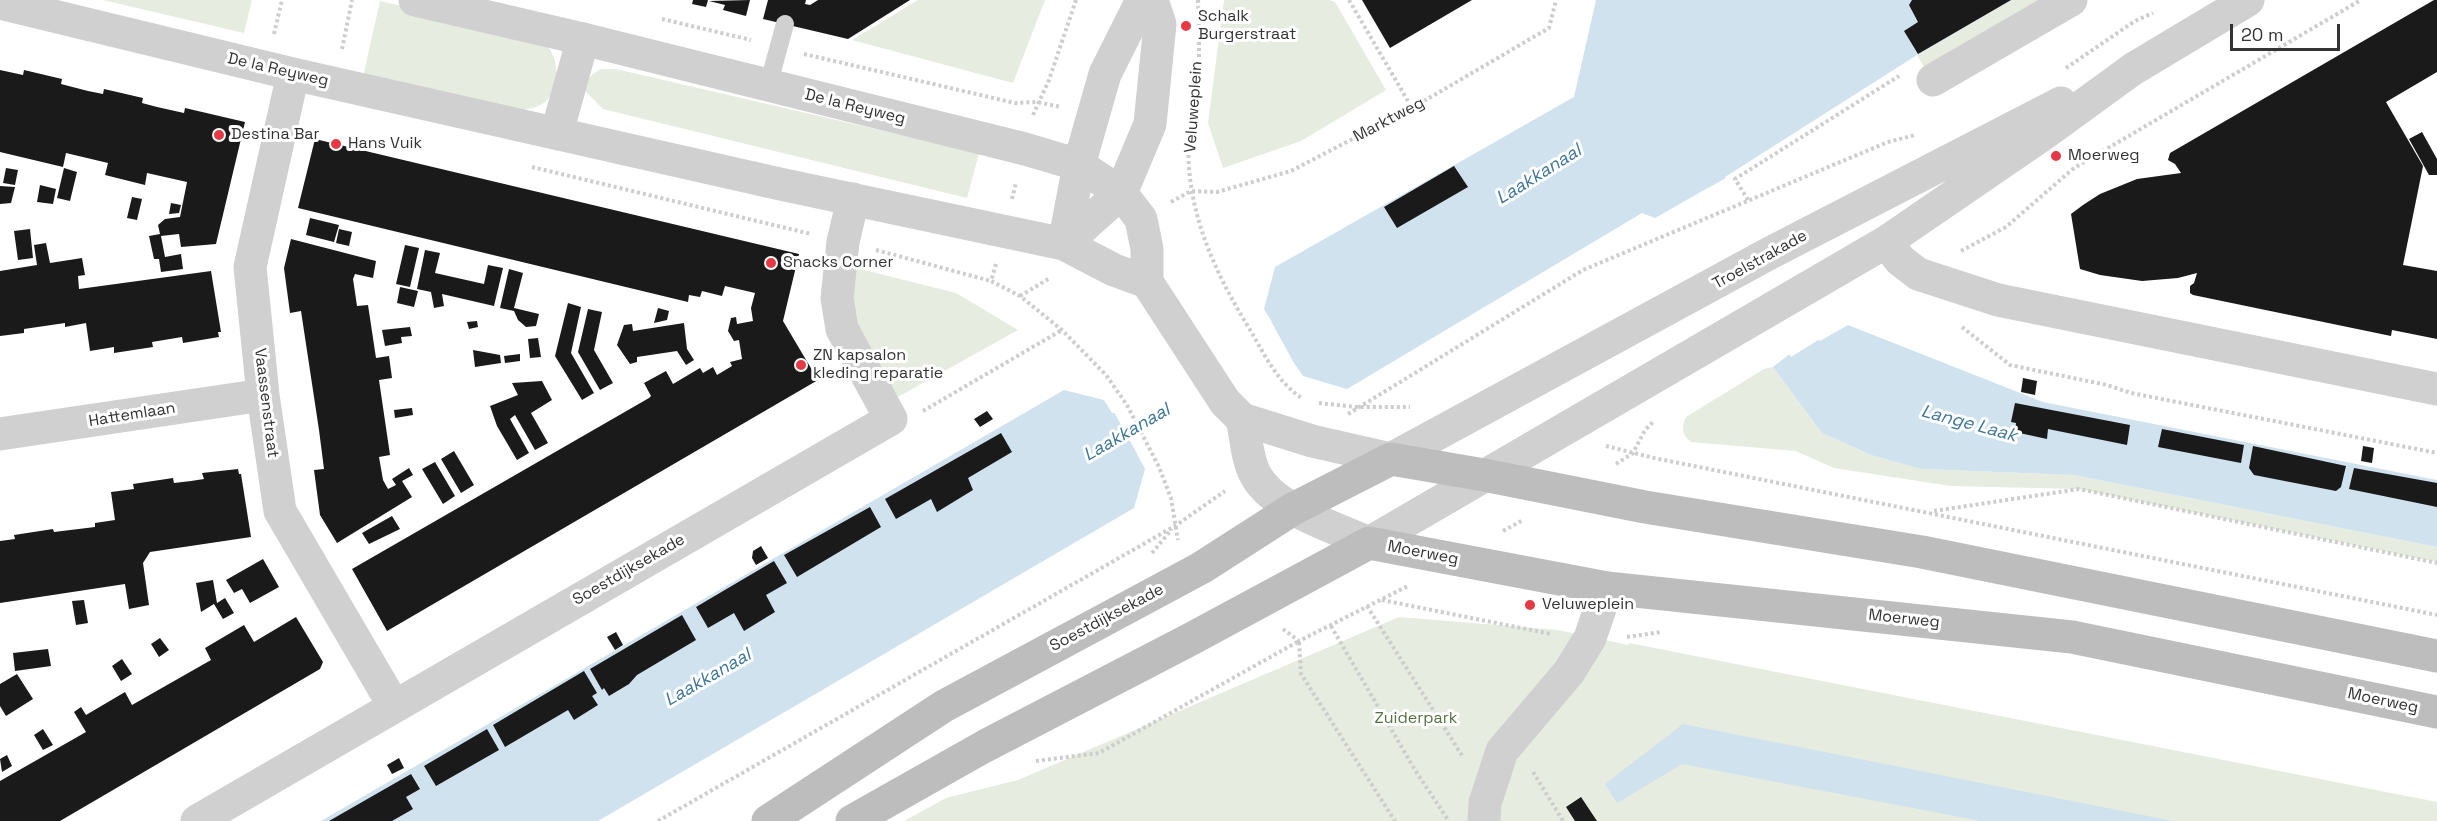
<!DOCTYPE html>
<style>
body{margin:0}
#map{position:relative;width:2437px;height:821px;overflow:hidden;background:#fff;font-family:"Space Grotesk",sans-serif}
canvas{display:block}
.scale{position:absolute;left:2230px;top:24px;width:110px;height:27px;box-sizing:border-box;border:3px solid #333;border-top:0;padding-left:8px;font-size:18px;line-height:21px;white-space:nowrap;color:#333;-webkit-text-stroke:4px #fff;paint-order:stroke}
</style>
<div id="map">
<canvas width="2437" height="821"></canvas>
<div class="scale">20 m</div>
</div>
<script>
const ctx = document.querySelector('canvas').getContext('2d');
ctx.lineJoin = 'round';
function fill(path, color) { ctx.fillStyle = color; ctx.fill(path, 'evenodd'); }
function trace(path, color, width, dash) { ctx.strokeStyle = color; ctx.lineWidth = width; ctx.lineCap = dash ? 'butt' : 'round'; ctx.setLineDash(dash || []); ctx.stroke(path); }
function label(font, color, halo, rows, align = 'center') {
  ctx.font = font + ' "Space Grotesk",sans-serif'; ctx.lineWidth = 6; ctx.setLineDash([]); ctx.textBaseline = 'middle'; ctx.strokeStyle = halo; ctx.fillStyle = color; for (const [text, x, y, turn = 0] of rows) {
    ctx.save(); ctx.translate(x, y); ctx.rotate((+turn || 0) * Math.PI / 180); ctx.textAlign = isNaN(turn) ? turn : align; if (halo) ctx.strokeText(text, 0, 0); ctx.fillText(text, 0, 0); ctx.restore();
  }
}
fill(new Path2D(`
 M 103,0 L 252,0 L 244,33 Z
 M 918,0 L 1045,0 L 1013,83 L 852,40 Z
 M 1224,0 L 1329,0 L 1335,2 L 1386,90 L 1301,141 L 1223,168 L 1208,123 Z
 M 2012,0 L 2050,0 L 1927,72 L 1917,55 Z
 M 380,1 L 534,36 C 538,39 543,42 546,45 C 560,58 560,89 545,102 C 534,110 522,110 509,111 L 363,77 Z
 M 601,69 L 616,69 L 979,153 L 967,198 L 603,109 L 586,92 C 585,80 590,75 601,69 Z
 M 856,268 L 956,293 L 1018,330 L 896,398 L 863,350 L 848,291 Z
 M 1773,367 L 1822,433 L 1871,455 L 1921,469 L 2074,475 L 2437,547 L 2437,562 L 2079,489 L 1951,486 L 1834,468 L 1796,451 L 1691,442 C 1682,435 1681,427 1686,417 L 1764,369 Z
 M 1399,617 L 1558,630 L 1628,645 L 1629,643 L 2437,802 L 2437,821 L 904,821 L 946,798 L 1018,780 Z`), '#e6ecdf');
fill(new Path2D(`
 M 1596,0 L 2012,0 L 1917,55 L 1725,177 L 1820,341 L 1848,325 L 2043,402 L 2437,480 L 2437,547 L 2074,475 L 1921,469 L 1871,455 L 1822,433 L 1773,367 L 1791,353 L 1697,194 L 1655,218 L 1642,213 L 1347,389 L 1303,376 L 1294,363 L 1292,363 L 1140,448 L 1136,452 L 1145,469 L 1134,508 L 598,821 L 321,821 L 1064,390 L 1104,400 L 1112,413 L 1119,413 L 1270,325 L 1272,322 L 1264,309 L 1275,267 L 1574,97 Z
 M 1683,724 L 2173,821 L 1981,821 L 1682,764 L 1617,803 L 1605,784 Z`), '#cfe2ee');
fill(new Path2D(`
 M 1726,178 L 1820,339 L 1791,357 L 1697,194 Z
 M 1272,323 L 1294,363 L 1136,452 L 1114,412 Z`), '#fff');
fill(new Path2D(`
 M 693,0 L 708,0 L 706,7 L 692,4 Z
 M 750,0 L 746,16 L 723,10 L 725,5 L 709,1 Z
 M 768,0 L 806,0 L 805,4 L 810,5 L 818,0 L 910,0 L 848,39 L 763,19 Z
 M 1362,0 L 1472,0 L 1390,48 Z
 M 1912,0 L 2011,0 L 1918,54 L 1904,31 L 1918,22 L 1909,5 Z
 M 2434,0 L 2437,0 L 2437,72 L 2386,102 L 2423,166 L 2403,265 L 2437,271 L 2437,339 L 2392,330 L 2391,336 L 2193,295 L 2190,293 L 2190,286 L 2194,283 L 2197,273 L 2178,278 L 2142,281 L 2100,275 L 2080,269 L 2071,214 L 2083,205 L 2100,194 L 2137,179 L 2181,173 L 2175,164 L 2168,160 L 2170,153 Z
 M 0,70 L 23,75 L 24,70 L 62,79 L 61,84 L 88,91 L 103,94 L 104,89 L 143,98 L 142,103 L 157,107 L 184,113 L 185,108 L 245,122 L 216,244 L 181,247 L 179,234 L 161,236 L 165,257 L 181,254 L 183,269 L 161,272 L 159,259 L 154,259 L 149,236 L 160,234 L 158,225 L 165,219 L 180,217 L 187,182 L 147,173 L 145,185 L 105,175 L 108,163 L 66,153 L 63,167 L 0,152 Z
 M 2422,132 L 2437,159 L 2437,175 L 2429,175 L 2409,139 Z
 M 315,139 L 799,254 L 783,321 L 818,380 L 387,631 L 352,569 L 649,398 L 651,396 L 644,383 L 666,371 L 673,384 L 700,368 L 703,373 L 713,367 L 717,375 L 732,366 L 730,362 L 742,359 L 739,340 L 734,341 L 728,331 L 731,318 L 736,317 L 737,324 L 753,321 L 751,308 L 755,293 L 725,286 L 722,296 L 702,291 L 700,297 L 689,295 L 688,302 L 298,208 Z
 M 1454,166 L 1468,187 L 1397,228 L 1384,207 Z
 M 6,168 L 18,170 L 15,185 L 3,183 Z
 M 64,168 L 77,172 L 70,201 L 57,198 Z
 M 40,185 L 56,189 L 53,204 L 37,202 Z
 M 0,186 L 15,187 L 11,203 L 0,204 Z
 M 132,197 L 142,199 L 137,220 L 127,218 Z
 M 171,203 L 181,205 L 179,213 L 169,214 Z
 M 310,218 L 339,225 L 334,242 L 306,235 Z
 M 30,229 L 33,258 L 18,260 L 14,231 Z
 M 339,229 L 352,232 L 349,246 L 336,243 Z
 M 291,239 L 376,261 L 373,278 L 355,274 L 353,279 L 357,306 L 368,305 L 376,358 L 389,356 L 392,378 L 379,380 L 390,455 L 379,457 L 383,480 L 388,489 L 396,485 L 392,479 L 409,468 L 413,475 L 402,481 L 412,497 L 337,543 L 320,515 L 314,470 L 324,469 L 319,430 L 301,311 L 290,313 L 284,268 Z
 M 46,243 L 50,263 L 82,258 L 85,275 L 78,276 L 79,289 L 211,271 L 221,332 L 218,332 L 219,337 L 183,343 L 182,337 L 152,342 L 153,347 L 114,353 L 114,347 L 90,351 L 86,323 L 65,327 L 65,323 L 24,329 L 24,333 L 0,336 L 0,271 L 37,265 L 34,245 Z
 M 405,245 L 419,248 L 410,287 L 396,284 Z
 M 425,250 L 440,253 L 435,273 L 484,284 L 488,265 L 503,268 L 494,306 L 442,294 L 444,306 L 434,308 L 431,292 L 417,289 Z
 M 509,269 L 523,273 L 514,308 L 539,314 L 536,326 L 526,327 L 518,320 L 514,311 L 500,308 Z
 M 400,287 L 418,291 L 414,307 L 397,303 Z
 M 568,303 L 581,307 L 571,353 L 594,393 L 582,400 L 555,356 Z
 M 658,308 L 669,311 L 667,320 L 654,323 Z
 M 588,309 L 602,312 L 594,350 L 613,383 L 600,390 L 578,352 Z
 M 477,321 L 478,327 L 469,329 L 467,322 Z
 M 684,323 L 687,349 L 694,360 L 686,365 L 677,351 L 637,357 L 637,362 L 630,364 L 617,345 L 624,325 L 632,324 L 633,331 Z
 M 410,327 L 412,336 L 401,337 L 402,343 L 385,346 L 382,330 Z
 M 538,338 L 541,357 L 530,358 L 528,339 Z
 M 473,350 L 500,355 L 501,363 L 475,367 Z
 M 520,354 L 520,361 L 505,363 L 504,356 Z
 M 2023,378 L 2037,381 L 2035,395 L 2021,392 Z
 M 542,381 L 552,400 L 531,413 L 548,443 L 535,450 L 515,415 L 510,419 L 529,453 L 517,460 L 497,426 L 490,406 L 518,395 L 512,383 Z
 M 2015,403 L 2130,425 L 2127,445 L 2048,429 L 2047,439 L 2015,432 L 2016,423 L 2011,422 Z
 M 412,408 L 413,415 L 395,418 L 394,410 Z
 M 987,411 L 993,419 L 980,427 L 974,419 Z
 M 2162,429 L 2244,445 L 2241,463 L 2158,447 Z
 M 1001,433 L 1012,452 L 968,478 L 973,490 L 937,512 L 931,499 L 896,519 L 885,499 Z
 M 2253,446 L 2346,466 L 2341,487 L 2336,491 L 2254,475 L 2249,468 Z
 M 2363,446 L 2374,448 L 2372,463 L 2361,461 Z
 M 454,451 L 474,485 L 461,493 L 441,459 Z
 M 435,462 L 455,496 L 443,504 L 422,469 Z
 M 2354,468 L 2437,483 L 2437,507 L 2349,489 Z
 M 238,469 L 239,474 L 241,474 L 251,537 L 150,552 L 143,563 L 149,605 L 129,609 L 125,584 L 0,603 L 0,541 L 15,539 L 14,535 L 53,529 L 54,532 L 95,527 L 95,523 L 115,520 L 111,492 L 134,489 L 133,484 L 173,478 L 174,483 L 191,481 L 204,479 L 202,473 Z
 M 870,507 L 881,527 L 797,577 L 784,555 Z
 M 392,516 L 400,529 L 369,544 L 362,533 Z
 M 761,546 L 768,558 L 756,565 L 752,558 L 753,551 Z
 M 263,559 L 279,587 L 250,603 L 242,589 L 234,593 L 226,580 Z
 M 774,561 L 787,583 L 766,595 L 775,612 L 744,631 L 734,613 L 708,628 L 696,607 Z
 M 213,580 L 217,603 L 225,598 L 234,613 L 223,619 L 214,604 L 201,612 L 196,583 Z
 M 84,600 L 88,623 L 76,625 L 72,601 Z
 M 682,615 L 696,640 L 637,675 L 629,684 L 609,696 L 604,688 L 602,690 L 590,669 Z
 M 296,617 L 323,662 L 320,669 L 60,821 L 0,821 L 0,781 L 86,732 L 74,712 L 81,707 L 86,715 L 125,692 L 132,705 L 211,660 L 205,648 L 244,625 L 254,642 Z
 M 616,632 L 623,645 L 615,650 L 607,637 Z
 M 160,638 L 169,650 L 159,657 L 151,644 Z
 M 48,649 L 51,666 L 15,671 L 13,653 Z
 M 122,659 L 132,674 L 121,681 L 112,666 Z
 M 584,671 L 597,693 L 592,696 L 598,705 L 574,720 L 568,710 L 505,747 L 493,725 Z
 M 17,674 L 33,699 L 6,716 L 0,706 L 0,684 Z
 M 43,729 L 53,745 L 43,750 L 34,735 Z
 M 487,729 L 499,750 L 436,786 L 424,766 Z
 M 7,755 L 12,766 L 2,772 L 0,759 Z
 M 399,758 L 404,768 L 392,774 L 387,765 Z
 M 411,774 L 420,789 L 406,797 L 413,809 L 392,821 L 329,821 Z
 M 1581,797 L 1597,821 L 1575,821 L 1566,807 Z`), '#1a1a1a');
trace(new Path2D(`
 M 1198,0 C 1199,32 1200,68 1197,100 C 1196,112 1190,124 1189,136 C 1184,205 1213,270 1249,328 C 1265,355 1276,381 1303,399
 M 1349,0 L 1412,108
 M 662,19 L 751,40
 M 274,34 L 282,0
 M 342,49 L 352,0
 M 804,54 L 1015,103 L 1037,102 L 1061,107
 M 2066,68 L 2135,21 L 2153,13
 M 1033,115 L 1049,80 L 1076,0
 M 532,167 L 811,234
 M 1012,199 L 1016,183
 M 1748,200 L 1735,179 L 1899,76
 M 1171,202 L 1191,191 L 1217,192 L 1291,171 L 1412,108 L 1549,28 L 1556,0
 M 876,250 L 991,281
 M 1961,251 L 2006,227 L 2074,168 L 2361,0
 M 996,264 L 991,281 L 1020,296 L 1062,330 L 1106,375 L 1127,405 L 1159,467 L 1171,498 L 1178,540
 M 1020,296 L 1050,278
 M 1962,327 L 2010,365 L 2107,385 L 2131,393 L 2437,453
 M 1319,403 L 1356,407 L 1410,407
 M 923,411 L 1062,330
 M 1348,414 L 1583,270 L 1888,142 L 1915,135
 M 1606,446 L 1654,458 L 2437,615
 M 1616,464 L 1633,453 L 1645,430 L 1654,421
 M 1934,511 L 2079,489 L 2437,563
 M 1503,531 L 1523,520
 M 1152,553 L 1172,529
 M 1382,600 L 1551,634
 M 1367,606 L 1463,757
 M 1331,626 L 1415,770 L 1448,820
 M 1283,629 L 1299,641 L 1408,586
 M 1627,637 L 1661,632
 M 1036,761 L 1099,753 L 1299,641 L 1301,674 L 1395,821
 M 1533,772 L 1563,821
 M 658,821 L 1175,526 L 1225,491`), '#cdcdcd', 4, [3, 3]);
trace(new Path2D(`
 M 768,86 L 785,24`), '#d0d0d0', 18);
trace(new Path2D(`
 M 293,74 L 250,267 L 263,395 L 280,511 L 394,706
 M 1933,80 L 2071,0
 M 557,132 L 583,39
 M 1886,242 L 1900,260 L 1918,274 L 1998,300 L 2437,389
 M 0,434 L 263,395
 M 1391,459 L 1770,253 L 2061,103
 M 1369,543 L 1886,242 L 2045,133 L 2133,69 L 2248,0
 M 197,821 L 891,419 L 842,329 L 837,298 L 843,242 L 853,199
 M 1484,821 L 1485,803 L 1502,751 L 1569,672 L 1590,638 L 1607,588`), '#d0d0d0', 33);
trace(new Path2D(`
 M 415,0 L 583,39 L 1025,149 L 1079,165 L 1121,193 L 1141,219 L 1147,249 L 1147,282 L 1225,402 L 1242,419 L 1312,441 L 1391,459
 M 0,3 L 293,74 L 780,184 L 1064,244 L 1114,270 L 1147,282
 M 1064,244 L 1121,193 L 1150,124 L 1160,24 L 1152,0
 M 1064,244 L 1079,165 L 1105,74 L 1142,0
 M 1242,419 C 1246,436 1247,459 1255,474 C 1273,509 1334,527 1369,543`), '#d0d0d0', 33);
trace(new Path2D(`
 M 768,821 L 944,706 L 1201,568 L 1293,509 L 1391,459 L 1484,475 L 1645,507 L 1922,552 L 2437,656
 M 852,821 L 985,746 L 1191,639 L 1369,543 L 1607,588 L 2072,637 L 2437,712`), '#bdbdbd', 33);
for (const [x, y, r, color] of [
 [1186,26,6,"#e63946"],
 [219,135,6,"#e63946"],
 [336,144,6,"#e63946"],
 [2056,156,6,"#e63946"],
 [771,263,6,"#e63946"],
 [801,365,6,"#e63946"],
 [1530,605,6,"#e63946"]
]) { const dot = new Path2D(); dot.arc(x, y, r, 0, 2 * Math.PI); ctx.fillStyle = color; ctx.fill(dot); trace(dot, '#fff', 2); }
label('16px', '#333', '#fff', [
 ["Schalk",1198,17],
 ["Burgerstraat",1198,35],
 ["Destina Bar",231,135],
 ["Hans Vuik",348,144],
 ["Moerweg",2068,156],
 ["Snacks Corner",783,263],
 ["ZN kapsalon",813,356],
 ["kleding reparatie",813,374],
 ["Veluweplein",1542,605]
], 'left');
label('16px', '#333', '#fff', [
 ["De la Reyweg",278,70,13],
 ["De la Reyweg",855,107,14],
 ["Veluweplein",1194,107,-86],
 ["Marktweg",1389,120,-28],
 ["Troelstrakade",1760,260,-29],
 ["Vaassenstraat",266,403,83],
 ["Hattemlaan",132,415,-9],
 ["Moerweg",1423,553,11],
 ["Soestdijksekade",629,570,-30],
 ["Soestdijksekade",1107,618,-28],
 ["Moerweg",1904,619,6],
 ["Moerweg",2383,701,12]
]);
label('16px', '#56703f', '#fff', [
 ["Zuiderpark",1416,719]
]);
label('italic 18px', '#3f7597', '#fff', [
 ["Laakkanaal",1539,175,-32],
 ["Lange Laak",1969,424,15],
 ["Laakkanaal",1127,433,-30],
 ["Laakkanaal",708,678,-30]
]);
</script>
